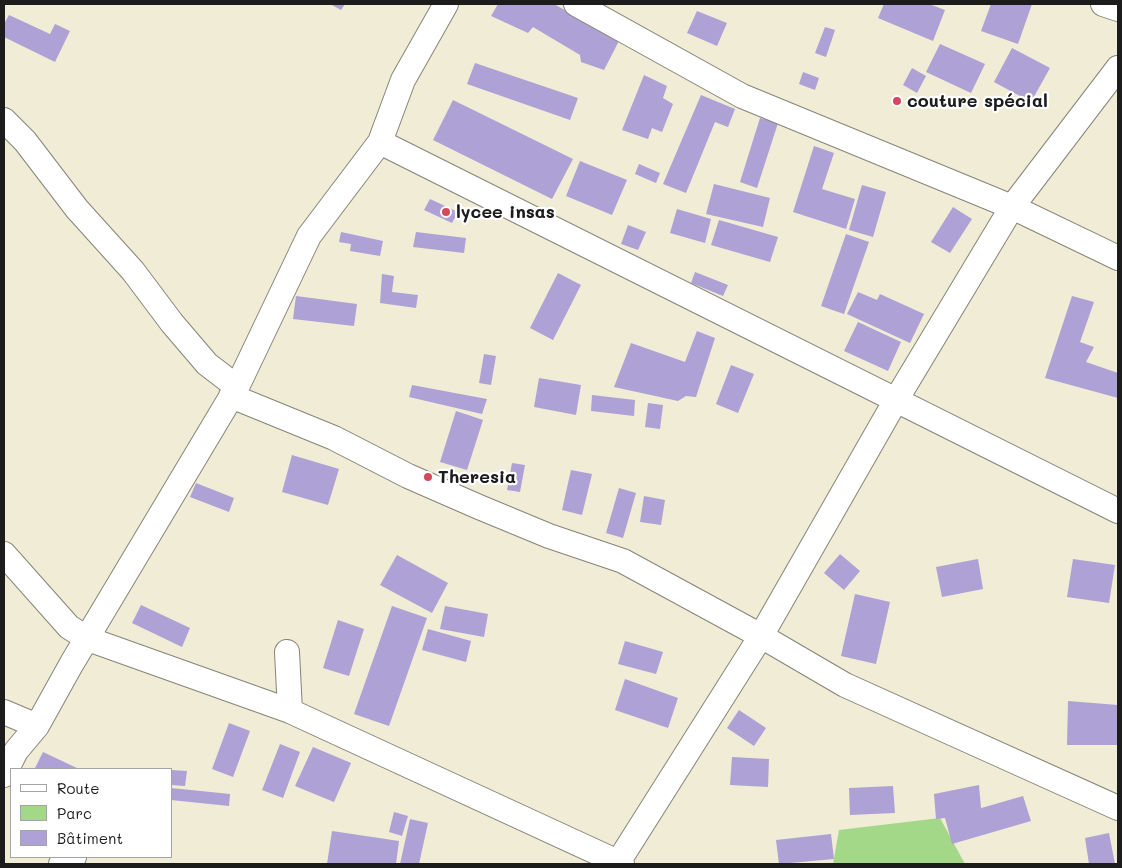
<!DOCTYPE html>
<meta charset="utf-8">
<style>
body{margin:0}
#map{position:relative;width:1122px;height:868px;overflow:hidden;background:#f0ecd5;font-family:Mali,sans-serif}
canvas{display:block}
.frame{position:absolute;inset:0;border:5px solid #1c1c1c;pointer-events:none}
.legend{position:absolute;left:10px;top:768px;width:162px;height:90px;box-sizing:border-box;background:#fff;border:1px solid #a4a4a4;margin:0;padding:6px 9px;list-style:none;font-size:15px;color:#1c1c1c}
.legend li{display:flex;align-items:center;gap:10px;height:25px}
.legend b{width:25px;border:1px solid #a4a4a4}
</style>
<div id="map">
<canvas width="1122" height="868"></canvas>
<div class="frame"></div>
<ul class="legend">
<li><b style="height:6px;background:#fff"></b>Route</li>
<li><b style="height:14px;background:#a3d889"></b>Parc</li>
<li><b style="height:14px;background:#aea1d5"></b>Bâtiment</li>
</ul>
</div>
<script>
const ctx = document.querySelector('canvas').getContext('2d');
ctx.lineJoin = 'round';
function fill(path, color) { ctx.fillStyle = color; ctx.fill(path, 'evenodd'); }
function trace(path, color, width, dash) { ctx.strokeStyle = color; ctx.lineWidth = width; ctx.lineCap = dash ? 'butt' : 'round'; ctx.setLineDash(dash || []); ctx.stroke(path); }
function label(font, color, halo, rows, align = 'center') {
  ctx.font = font + ' Mali,sans-serif'; ctx.lineWidth = 4.5; ctx.setLineDash([]); ctx.textBaseline = 'middle'; ctx.strokeStyle = halo; ctx.fillStyle = color; for (const [text, x, y, turn = 0] of rows) {
    ctx.save(); ctx.translate(x, y); ctx.rotate((+turn || 0) * Math.PI / 180); ctx.textAlign = isNaN(turn) ? turn : align; if (halo) ctx.strokeText(text, 0, 0); ctx.fillText(text, 0, 0); ctx.restore();
  }
}
fill(new Path2D(`
 M 940,818 L 965,864 L 833,864 L 839,830 Z`), '#a3d889');
fill(new Path2D(`
 M 330,4 L 345,4 L 341,10 Z
 M 498,4 L 554,4 L 619,41 L 604,70 L 581,62 L 580,55 L 533,27 L 528,33 L 491,16 Z
 M 884,4 L 929,4 L 945,10 L 933,41 L 878,18 Z
 M 991,4 L 1032,4 L 1018,44 L 981,31 Z
 M 697,11 L 727,23 L 717,46 L 687,33 Z
 M 9,15 L 50,34 L 55,24 L 70,31 L 55,62 L 4,37 L 4,24 Z
 M 825,27 L 835,30 L 826,57 L 815,53 Z
 M 940,44 L 985,64 L 971,93 L 926,72 Z
 M 1012,48 L 1050,68 L 1031,102 L 994,82 Z
 M 475,63 L 578,98 L 570,120 L 467,84 Z
 M 912,68 L 926,76 L 917,93 L 903,85 Z
 M 803,72 L 819,78 L 815,90 L 799,84 Z
 M 644,75 L 667,86 L 663,98 L 673,104 L 662,132 L 652,128 L 648,139 L 622,130 Z
 M 701,95 L 735,109 L 728,127 L 715,122 L 686,193 L 663,184 Z
 M 453,100 L 573,159 L 552,199 L 433,140 Z
 M 760,118 L 778,123 L 757,188 L 740,182 Z
 M 814,146 L 834,153 L 822,189 L 855,199 L 846,229 L 793,212 Z
 M 580,161 L 627,180 L 612,215 L 566,196 Z
 M 639,164 L 660,173 L 656,183 L 635,174 Z
 M 714,184 L 770,198 L 763,227 L 706,214 Z
 M 862,185 L 886,192 L 873,237 L 849,230 Z
 M 430,199 L 458,212 L 452,223 L 424,210 Z
 M 953,207 L 972,219 L 950,253 L 931,242 Z
 M 677,209 L 711,219 L 705,243 L 670,233 Z
 M 719,220 L 778,237 L 770,262 L 711,245 Z
 M 628,225 L 646,232 L 638,250 L 621,244 Z
 M 341,232 L 383,241 L 380,256 L 350,251 L 351,244 L 339,242 Z
 M 416,232 L 466,238 L 464,253 L 413,247 Z
 M 846,234 L 869,242 L 844,314 L 821,306 Z
 M 695,272 L 728,285 L 723,296 L 691,283 Z
 M 558,273 L 581,285 L 553,340 L 530,328 Z
 M 382,274 L 394,276 L 392,292 L 418,295 L 416,308 L 380,303 Z
 M 858,292 L 877,300 L 880,294 L 924,314 L 910,343 L 847,314 Z
 M 296,296 L 357,304 L 354,326 L 293,319 Z
 M 1072,296 L 1094,302 L 1080,342 L 1094,347 L 1086,362 L 1118,373 L 1118,398 L 1045,378 Z
 M 858,322 L 901,342 L 888,371 L 844,351 Z
 M 697,331 L 715,338 L 696,397 L 686,396 L 678,401 L 614,387 L 631,343 L 685,362 Z
 M 484,354 L 496,356 L 491,385 L 479,383 Z
 M 731,365 L 754,374 L 738,413 L 716,404 Z
 M 539,378 L 581,385 L 576,415 L 534,407 Z
 M 412,385 L 487,399 L 482,414 L 409,397 Z
 M 592,395 L 635,400 L 634,416 L 591,411 Z
 M 648,403 L 663,405 L 660,429 L 645,427 Z
 M 456,411 L 483,420 L 467,470 L 440,462 Z
 M 292,455 L 339,469 L 328,505 L 282,492 Z
 M 512,463 L 525,465 L 520,492 L 507,490 Z
 M 571,470 L 592,474 L 582,515 L 562,510 Z
 M 196,483 L 234,498 L 229,512 L 190,497 Z
 M 619,488 L 636,493 L 623,538 L 606,533 Z
 M 644,496 L 665,500 L 661,525 L 640,522 Z
 M 840,554 L 860,571 L 844,590 L 824,573 Z
 M 397,555 L 448,583 L 432,613 L 380,585 Z
 M 978,559 L 983,589 L 942,597 L 936,567 Z
 M 1073,559 L 1115,565 L 1109,603 L 1067,597 Z
 M 855,594 L 890,602 L 876,664 L 841,656 Z
 M 141,605 L 190,628 L 182,647 L 132,623 Z
 M 392,606 L 427,618 L 389,726 L 354,714 Z
 M 445,606 L 488,614 L 484,637 L 440,629 Z
 M 338,620 L 364,629 L 349,676 L 323,668 Z
 M 428,629 L 471,641 L 466,662 L 422,650 Z
 M 625,641 L 663,652 L 656,674 L 618,664 Z
 M 625,679 L 678,698 L 668,728 L 615,710 Z
 M 1068,701 L 1118,705 L 1118,745 L 1067,745 Z
 M 739,710 L 766,728 L 754,746 L 727,728 Z
 M 229,723 L 250,731 L 233,777 L 212,769 Z
 M 280,744 L 300,752 L 283,798 L 262,790 Z
 M 313,747 L 351,763 L 334,802 L 295,786 Z
 M 43,752 L 79,769 L 39,769 L 35,768 Z
 M 732,757 L 769,759 L 768,787 L 730,785 Z
 M 171,770 L 187,771 L 185,786 L 171,785 Z
 M 979,785 L 981,808 L 971,811 L 1023,796 L 1031,821 L 952,844 L 945,818 L 936,819 L 934,794 Z
 M 893,786 L 895,813 L 850,815 L 849,788 Z
 M 171,788 L 230,794 L 229,806 L 171,800 Z
 M 394,812 L 408,816 L 402,836 L 389,832 Z
 M 410,819 L 428,823 L 419,864 L 400,864 Z
 M 332,831 L 399,841 L 396,864 L 327,864 Z
 M 1109,833 L 1115,864 L 1089,864 L 1085,838 Z
 M 831,834 L 834,859 L 779,864 L 776,840 Z`), '#aea1d5');
const minor = new Path2D(`
 M 576,4 L 742,96 L 1012,207 L 1118,258
 M 1103,4 L 1118,9
 M 4,120 L 25,141 L 77,209 L 133,271 L 172,323 L 207,364 L 237,387
 M 380,142 L 1118,511
 M 231,396 L 334,438 L 408,476 L 479,507 L 549,536 L 623,561 L 761,636 L 845,685 L 1118,808
 M 4,554 L 69,627 L 88,639 L 290,711 L 622,864
 M 287,652 L 290,711
 M 4,712 L 37,726
 M 4,775 L 16,751 L 37,726 L 72,663 L 237,387 L 309,236 L 380,142 L 403,80 L 446,4
 M 61,864 L 74,857
 M 617,864 L 761,636 L 896,400 L 1012,207 L 1118,68`);
trace(minor, '#868478', 26);
trace(minor, '#fff', 24);
for (const [x, y, r, color] of [
 [897,101,5,"#d1495b"],
 [446,212,5,"#d1495b"],
 [428,477,5,"#d1495b"]
]) { const dot = new Path2D(); dot.arc(x, y, r, 0, 2 * Math.PI); ctx.fillStyle = color; ctx.fill(dot); trace(dot, '#fff', 2); }
label('bold 18px', '#1c1c1c', '#fff', [
 ["couture spécial",907,101],
 ["lycee insas",456,212],
 ["Theresia",438,477]
], 'left');
</script>
